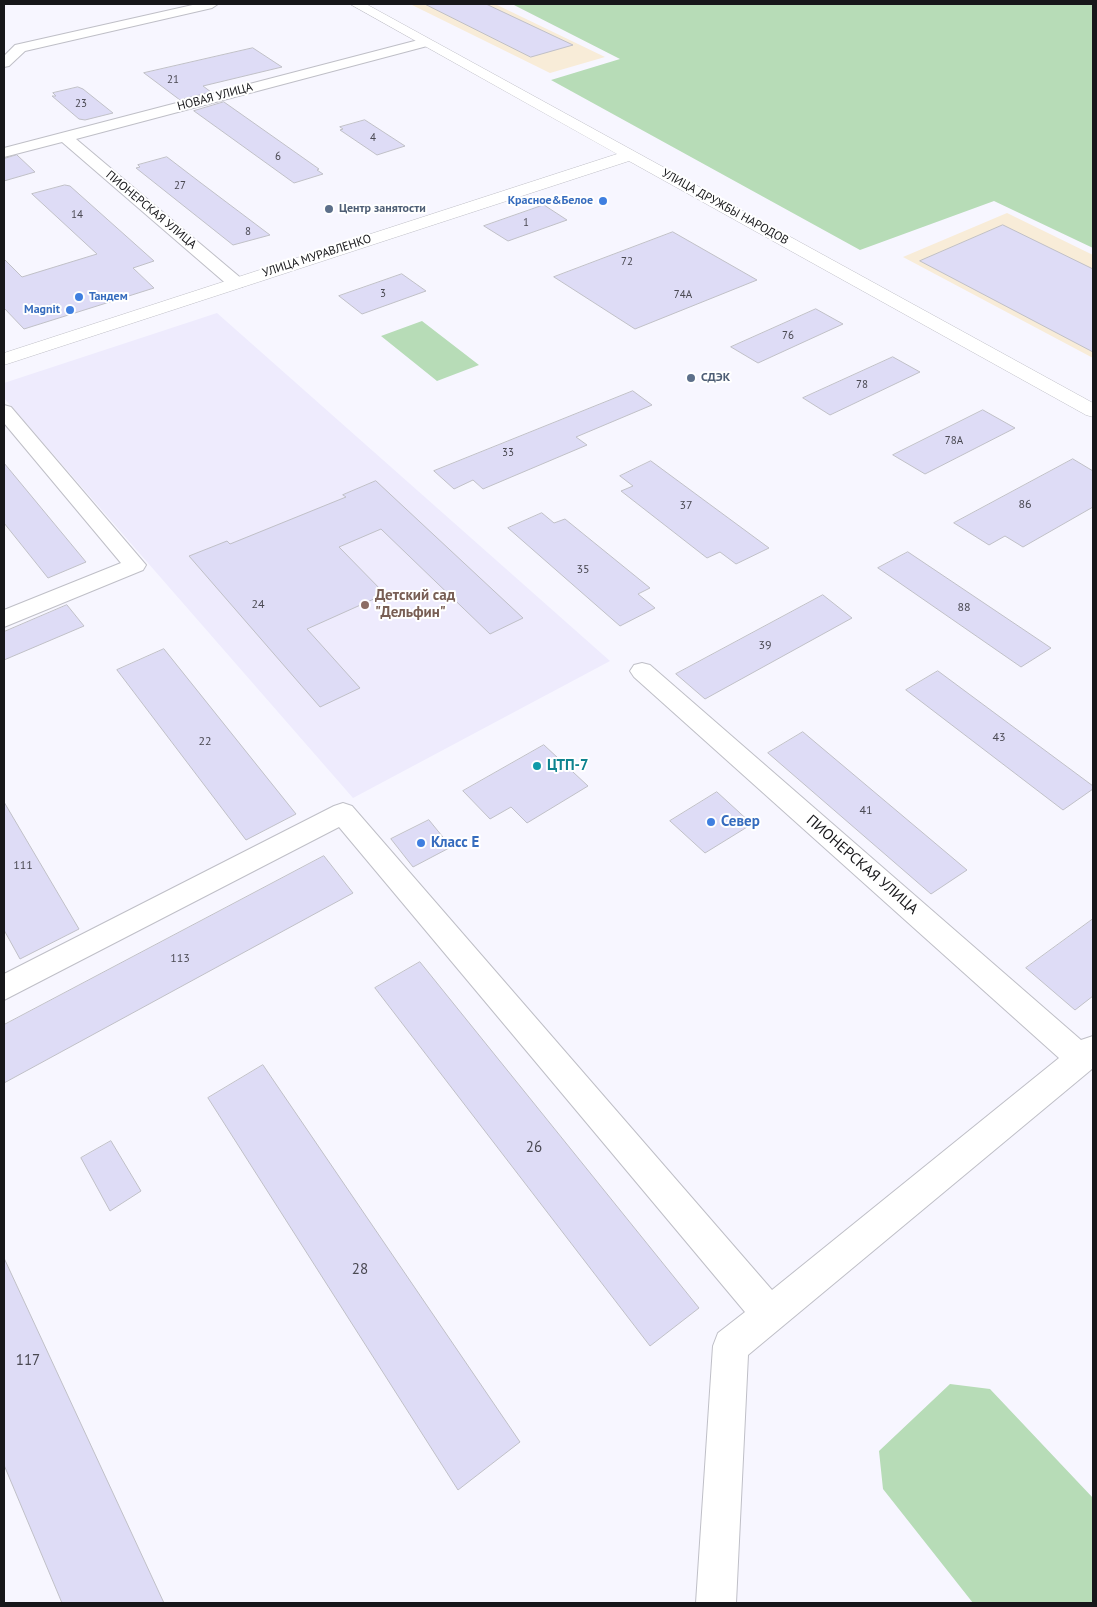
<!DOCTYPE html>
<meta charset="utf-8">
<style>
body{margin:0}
#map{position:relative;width:1097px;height:1607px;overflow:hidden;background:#f7f6ff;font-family:"PT Sans",sans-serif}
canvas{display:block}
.frame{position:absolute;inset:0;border:5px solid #17171a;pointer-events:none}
</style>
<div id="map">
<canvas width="1097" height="1607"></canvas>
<div class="frame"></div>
</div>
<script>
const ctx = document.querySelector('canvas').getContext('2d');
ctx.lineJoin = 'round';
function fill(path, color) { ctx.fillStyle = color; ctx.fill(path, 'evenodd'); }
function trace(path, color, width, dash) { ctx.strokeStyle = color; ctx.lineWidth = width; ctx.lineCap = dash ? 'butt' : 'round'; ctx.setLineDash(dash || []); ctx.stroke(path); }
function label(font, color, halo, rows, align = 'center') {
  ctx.font = font + ' "PT Sans",sans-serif'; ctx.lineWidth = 4; ctx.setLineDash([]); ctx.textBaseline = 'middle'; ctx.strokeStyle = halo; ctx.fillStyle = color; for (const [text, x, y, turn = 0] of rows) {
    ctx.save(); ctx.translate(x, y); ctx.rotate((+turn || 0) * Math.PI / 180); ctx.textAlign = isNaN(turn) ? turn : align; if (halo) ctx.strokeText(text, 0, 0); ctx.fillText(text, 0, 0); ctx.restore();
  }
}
fill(new Path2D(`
 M 410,4 L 495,4 L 605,57 L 550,73 Z
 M 1007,213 L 1093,255 L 1093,358 L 903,257 Z`), '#f8ecd8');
fill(new Path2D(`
 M 217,313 L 610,661 L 353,798 L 4,398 L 4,383 Z`), '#eeebfd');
fill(new Path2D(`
 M 512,4 L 1093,4 L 1093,248 L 994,201 L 860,250 L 551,80 L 620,59 Z
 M 422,321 L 479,365 L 437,381 L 381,336 Z
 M 950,1384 L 990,1389 L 1093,1498 L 1093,1603 L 973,1603 L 883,1489 L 879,1451 Z`), '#b7dcb7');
const building = new Path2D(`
 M 425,4 L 486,4 L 573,45 L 531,57 Z
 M 253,48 L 282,67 L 203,86 L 211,92 L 180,100 L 144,73 Z
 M 78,87 L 83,89 L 113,113 L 85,120 L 79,119 L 52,96 L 56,96 L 53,93 Z
 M 224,102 L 319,169 L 317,170 L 323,174 L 294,183 L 194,111 Z
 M 365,120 L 405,146 L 377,155 L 340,130 L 343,129 L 340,127 Z
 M 17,155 L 35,172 L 4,181 L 4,159 Z
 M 167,157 L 201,183 L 270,235 L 233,245 L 136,168 L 140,167 L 138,165 Z
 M 65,185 L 70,186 L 154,261 L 133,268 L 154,288 L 24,329 L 4,308 L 4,259 L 22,277 L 97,254 L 32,194 Z
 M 544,205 L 567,220 L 508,241 L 484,226 Z
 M 1003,225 L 1093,269 L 1093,352 L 920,261 Z
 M 673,232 L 757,280 L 635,329 L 554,277 Z
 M 402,274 L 426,291 L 362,314 L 339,296 Z
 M 816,309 L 843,324 L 758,363 L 731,347 Z
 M 893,357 L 920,372 L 830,415 L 803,398 Z
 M 633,391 L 652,405 L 576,437 L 587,445 L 483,489 L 473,480 L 454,489 L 434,471 Z
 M 983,410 L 1015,428 L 925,474 L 893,455 Z
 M 1073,459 L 1093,471 L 1093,507 L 1023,547 L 1005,536 L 989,545 L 954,523 Z
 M 651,461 L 769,548 L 736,564 L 720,552 L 707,558 L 621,491 L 633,486 L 620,476 Z
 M 4,463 L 86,562 L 48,578 L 4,523 Z
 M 376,481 L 523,618 L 490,634 L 381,529 L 339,547 L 385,594 L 307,629 L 360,688 L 320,707 L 189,556 L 227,541 L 230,544 L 346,497 L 343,495 Z
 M 542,513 L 554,523 L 565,519 L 650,588 L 638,594 L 655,608 L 620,626 L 508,528 Z
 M 908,552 L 1051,648 L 1021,667 L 878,568 Z
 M 823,595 L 852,618 L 705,699 L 676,674 Z
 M 67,605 L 84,626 L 4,660 L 4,632 Z
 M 164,649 L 296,814 L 246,840 L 117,670 Z
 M 938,671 L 1093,786 L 1093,789 L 1063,810 L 906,690 Z
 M 803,732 L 967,870 L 931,894 L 768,753 Z
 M 544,745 L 588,786 L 527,823 L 511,807 L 490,819 L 463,791 Z
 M 717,792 L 752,824 L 705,853 L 670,821 Z
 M 4,802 L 79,929 L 20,959 L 4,930 Z
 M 429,820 L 451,847 L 413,867 L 391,839 Z
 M 324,856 L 353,893 L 4,1083 L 4,1025 Z
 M 1093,919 L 1093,996 L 1075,1010 L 1026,968 Z
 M 420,962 L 699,1308 L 650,1346 L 375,988 Z
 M 263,1065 L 520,1442 L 458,1490 L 208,1098 Z
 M 111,1141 L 141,1191 L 110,1211 L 81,1158 Z
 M 4,1258 L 164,1603 L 62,1603 L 4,1465 Z`);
fill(building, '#dedcf6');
trace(building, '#c0c0c7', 1);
const minor = new Path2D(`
 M 197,4 L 218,4 L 212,8 L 25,51 L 9,66 L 4,67 L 4,56 L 15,45 Z
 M 426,38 L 433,42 L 431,45 L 76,139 L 242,279 L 245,283 L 242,287 L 230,287 L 62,142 L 4,157 L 4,148 Z
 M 4,405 L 11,407 L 146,565 L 143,570 L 4,627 L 4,610 L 121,563 L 4,423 Z
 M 642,663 L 650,665 L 1081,1040 L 1093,1036 L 1092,1069 L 748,1355 L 736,1603 L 696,1603 L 713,1346 L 718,1333 L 745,1312 L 339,827 L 4,1000 L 4,974 L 334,806 L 343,803 L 352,806 L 772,1290 L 1059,1058 L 634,677 L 630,671 L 634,665 Z`);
const tertiary = new Path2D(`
 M 350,4 L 366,4 L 1093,403 L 1093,417 L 1086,415 L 629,161 L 4,365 L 4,353 L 617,154 Z`);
trace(minor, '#bfbfc7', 2);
trace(tertiary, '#bfbfc7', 1);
fill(minor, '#fff');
fill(tertiary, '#fff');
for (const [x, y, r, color] of [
 [603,201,5,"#3f7fe0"],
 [329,209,5,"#5c6f8a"],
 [79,297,5,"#3f7fe0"],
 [70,310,5,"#3f7fe0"],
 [691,378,5,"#5c6f8a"],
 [365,605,5,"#8d6e63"],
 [537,766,5,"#0f9aa8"],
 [711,822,5,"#3f7fe0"],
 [421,843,5,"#3f7fe0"]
]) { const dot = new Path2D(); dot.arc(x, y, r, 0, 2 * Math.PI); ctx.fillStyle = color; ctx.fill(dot); trace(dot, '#fff', 2); }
label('11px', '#494851', null, [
 ["21",173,80],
 ["23",81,104],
 ["4",373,138],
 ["6",278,157],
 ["27",180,186],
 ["14",77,215],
 ["1",526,223],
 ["8",248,232],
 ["72",627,262],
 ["3",383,294],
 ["74А",683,295],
 ["76",788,336],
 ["78",862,385],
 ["78А",954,441],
 ["33",508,453]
]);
label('12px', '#17171a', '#fff', [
 ["НОВАЯ УЛИЦА",215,97,-15],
 ["УЛИЦА ДРУЖБЫ НАРОДОВ",725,207,29],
 ["ПИОНЕРСКАЯ УЛИЦА",151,210,40],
 ["УЛИЦА МУРАВЛЕНКО",317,256,-18]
]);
label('bold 12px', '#366cbe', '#fff', [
 ["Красное&Белое",593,201],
 ["Тандем",89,297,"left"],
 ["Magnit",60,310]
], 'right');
label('bold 12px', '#4e5e75', '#fff', [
 ["Центр занятости",339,209],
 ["СДЭК",701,378]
], 'left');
label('12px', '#494851', null, [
 ["86",1025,505],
 ["37",686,506],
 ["35",583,570],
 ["24",258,605],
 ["88",964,608],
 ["39",765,646],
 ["43",999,738],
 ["22",205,742],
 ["41",866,811],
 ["111",23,866],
 ["113",180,959]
]);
label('bold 15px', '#785e54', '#fff', [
 ["Детский сад",375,596],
 ["\"Дельфин\"",375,613]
], 'left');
label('bold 15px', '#0d838f', '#fff', [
 ["ЦТП-7",547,766]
], 'left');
label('bold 15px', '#366cbe', '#fff', [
 ["Север",721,822],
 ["Класс Е",431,843]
], 'left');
label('15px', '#17171a', '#fff', [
 ["ПИОНЕРСКАЯ УЛИЦА",862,865,41]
]);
label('15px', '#494851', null, [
 ["26",534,1148],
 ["28",360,1270],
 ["117",28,1361]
]);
</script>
